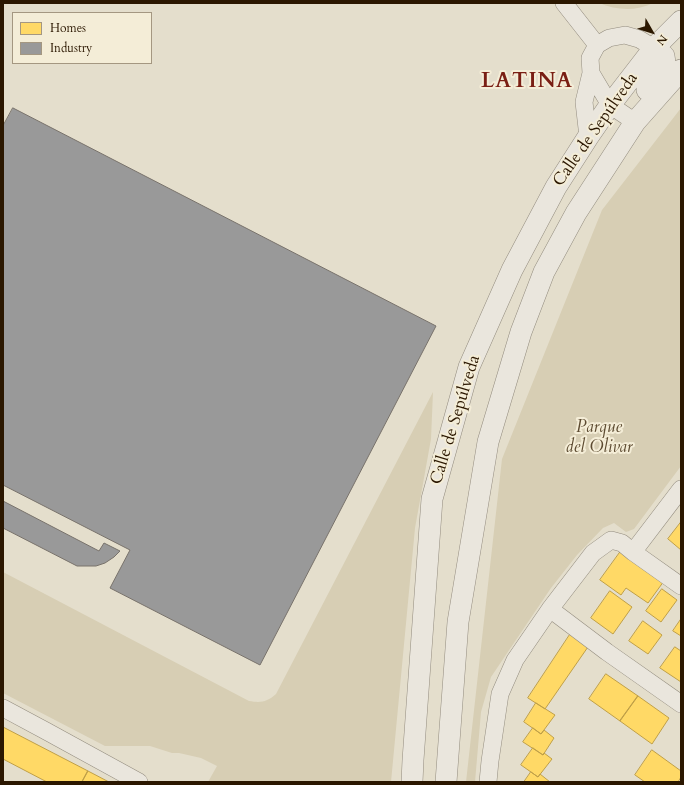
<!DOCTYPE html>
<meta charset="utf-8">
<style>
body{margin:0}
#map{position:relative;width:684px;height:785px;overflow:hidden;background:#e4decc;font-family:Cardo,serif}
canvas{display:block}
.frame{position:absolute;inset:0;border:4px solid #2b1700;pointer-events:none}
.legend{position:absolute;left:12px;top:12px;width:140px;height:52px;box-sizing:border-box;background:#f4edd7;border:1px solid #a49781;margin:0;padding:5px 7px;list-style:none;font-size:12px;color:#2b1700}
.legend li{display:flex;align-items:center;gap:8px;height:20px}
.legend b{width:20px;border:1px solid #a49781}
.north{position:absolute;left:632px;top:12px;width:40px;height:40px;-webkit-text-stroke:3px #f4edd7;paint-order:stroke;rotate:129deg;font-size:11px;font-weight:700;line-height:16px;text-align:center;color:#2b1700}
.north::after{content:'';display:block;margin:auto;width:14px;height:18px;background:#2b1700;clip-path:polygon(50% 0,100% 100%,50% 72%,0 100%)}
</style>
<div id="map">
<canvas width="684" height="785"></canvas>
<div class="frame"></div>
<ul class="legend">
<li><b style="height:11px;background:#ffd966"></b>Homes</li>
<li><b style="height:11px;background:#999"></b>Industry</li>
</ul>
<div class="north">N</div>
</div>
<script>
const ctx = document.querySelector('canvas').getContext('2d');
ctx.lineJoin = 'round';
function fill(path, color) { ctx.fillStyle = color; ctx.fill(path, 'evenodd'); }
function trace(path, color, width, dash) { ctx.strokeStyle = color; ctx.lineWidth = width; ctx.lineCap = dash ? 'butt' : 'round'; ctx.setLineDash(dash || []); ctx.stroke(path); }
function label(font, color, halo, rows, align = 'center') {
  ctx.font = font + ' Cardo,serif'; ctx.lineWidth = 4; ctx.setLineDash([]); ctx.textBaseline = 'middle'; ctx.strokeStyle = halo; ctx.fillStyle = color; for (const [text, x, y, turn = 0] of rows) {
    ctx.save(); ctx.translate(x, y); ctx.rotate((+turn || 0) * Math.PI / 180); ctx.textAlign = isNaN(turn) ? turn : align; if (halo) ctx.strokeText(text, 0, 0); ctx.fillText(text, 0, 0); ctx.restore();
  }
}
fill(new Path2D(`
 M 599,3 L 653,3 C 635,12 616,10 599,3 Z
 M 681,108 L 681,466 L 634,529 L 626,532 L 614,523 L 603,528 L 577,555 L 551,588 L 491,677 L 481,712 L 475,782 L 466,782 L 502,459 L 602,210 Z
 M 433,392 L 431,439 L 415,528 L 391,782 L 208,782 L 217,766 L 201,758 L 179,753 L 172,753 L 150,746 L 105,746 L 3,693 L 3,572 L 249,701 C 261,703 267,702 276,694 Z`), '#d7ceb4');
const homes = new Path2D(`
 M 681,522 L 681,550 L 668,539 Z
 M 621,551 L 664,581 L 648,603 L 626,588 L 621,595 L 600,580 Z
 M 662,589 L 677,600 L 661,622 L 646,611 Z
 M 610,591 L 632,607 L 613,634 L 591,618 Z
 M 681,619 L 681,636 L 673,631 Z
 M 643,621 L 662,635 L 648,654 L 629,641 Z
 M 571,633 L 590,644 L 545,709 L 528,698 Z
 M 675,647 L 681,651 L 681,682 L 660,668 Z
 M 606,674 L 638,696 L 620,721 L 589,699 Z
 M 638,696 L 669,718 L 652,744 L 620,721 Z
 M 536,703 L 555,715 L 541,734 L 524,722 Z
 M 3,727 L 88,771 L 82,782 L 47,782 L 3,759 Z
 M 533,728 L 541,734 L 544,730 L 554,738 L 543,755 L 523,742 Z
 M 533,748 L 543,755 L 544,753 L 552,759 L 538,777 L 521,765 Z
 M 652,750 L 681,771 L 681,777 L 678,782 L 645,782 L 635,775 Z
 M 88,771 L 109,782 L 82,782 Z
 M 531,772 L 538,777 L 540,774 L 550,782 L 524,782 Z`);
fill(homes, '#ffd966');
trace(homes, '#bf9f47', 1);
const industry = new Path2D(`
 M 13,108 L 436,326 L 260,665 L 110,588 L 130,550 L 3,485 L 3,126 Z
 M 3,501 L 99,551 L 104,543 L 120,551 L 114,557 L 105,563 L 96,566 L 77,566 L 3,528 Z`);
fill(industry, '#999');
trace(industry, '#78726b', 1);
const minor = new Path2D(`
 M 564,3 L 597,45
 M 635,122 L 610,105 L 591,73 L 590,58 L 597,45 L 609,38 L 625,35 L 639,39 L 654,48
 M 588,137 L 584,102 L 591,73
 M 633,552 L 681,489
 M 550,609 L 607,652 L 681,704
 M 3,708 L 46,731 L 139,782
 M 488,782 L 490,761 L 500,694 L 515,660 L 550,609 L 593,553 L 611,540 L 622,543 L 633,552 L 681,586`);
const tertiary = new Path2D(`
 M 647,90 L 662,71 L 665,63 L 664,56 L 654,48
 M 412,782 L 413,760 L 432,499 L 469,367 L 512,270 L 556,187 L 588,137 L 610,105 L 654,48 L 681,21
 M 446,782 L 458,622 L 488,442 L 521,332 L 544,272 L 576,213 L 635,122 L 681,70`);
trace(minor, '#928b7e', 18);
trace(tertiary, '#928b7e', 22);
trace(minor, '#eae6dd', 17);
trace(tertiary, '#eae6dd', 21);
label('17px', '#2b1700', '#f4edd7', [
 ["Calle de Sepúlveda",596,130,-55],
 ["Calle de Sepúlveda",456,420,-73]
]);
label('italic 17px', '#5c4a30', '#f4edd7', [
 ["Parque",599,428],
 ["del Olivar",599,448]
]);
ctx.letterSpacing = '1px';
label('bold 21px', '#7a1f14', '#f4edd7', [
 ["LATINA",527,82]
]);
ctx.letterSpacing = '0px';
</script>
